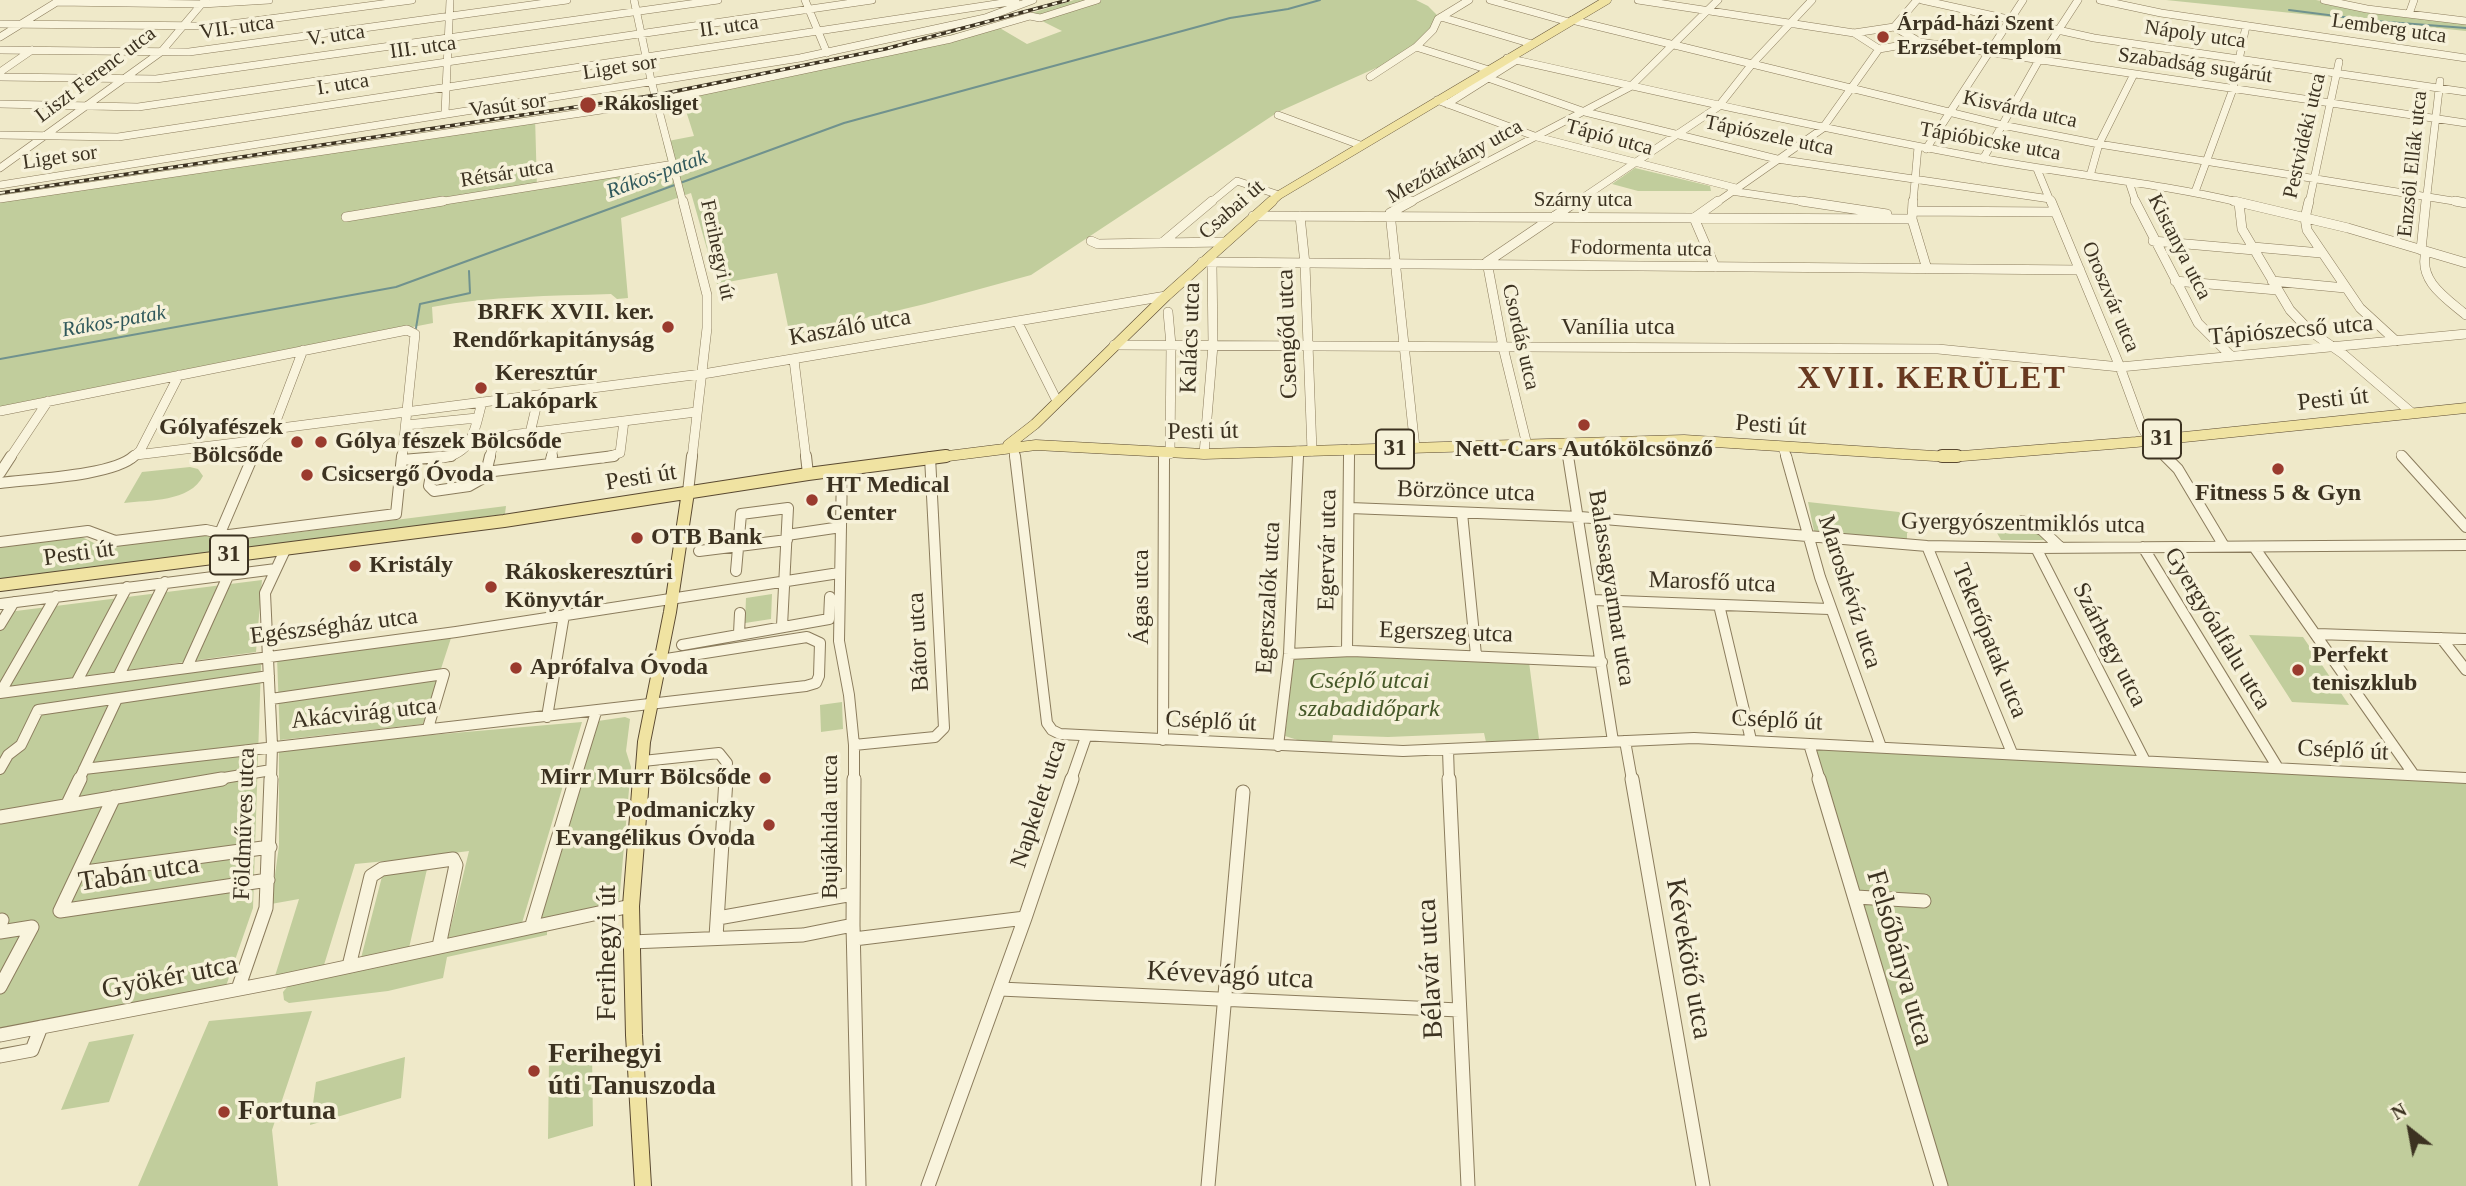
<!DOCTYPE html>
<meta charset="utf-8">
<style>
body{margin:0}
#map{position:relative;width:2466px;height:1186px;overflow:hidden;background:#efe9c9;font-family:"Times New Roman",serif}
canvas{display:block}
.north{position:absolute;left:2375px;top:1095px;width:70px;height:70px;-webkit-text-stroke:5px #f6f1d9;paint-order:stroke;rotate:329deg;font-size:19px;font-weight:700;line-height:28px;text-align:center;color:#3c3221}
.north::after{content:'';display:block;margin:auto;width:24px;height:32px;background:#3c3221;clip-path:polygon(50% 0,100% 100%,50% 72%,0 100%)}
</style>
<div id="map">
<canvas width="2466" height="1186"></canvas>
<div class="north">N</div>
</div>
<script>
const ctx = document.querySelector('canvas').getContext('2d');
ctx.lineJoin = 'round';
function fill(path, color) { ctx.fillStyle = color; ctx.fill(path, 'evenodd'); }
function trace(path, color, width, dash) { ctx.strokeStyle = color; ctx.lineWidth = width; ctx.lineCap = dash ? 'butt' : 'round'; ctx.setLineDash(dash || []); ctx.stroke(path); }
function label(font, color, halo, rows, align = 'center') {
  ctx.font = font + ' "Times New Roman",serif'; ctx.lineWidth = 7; ctx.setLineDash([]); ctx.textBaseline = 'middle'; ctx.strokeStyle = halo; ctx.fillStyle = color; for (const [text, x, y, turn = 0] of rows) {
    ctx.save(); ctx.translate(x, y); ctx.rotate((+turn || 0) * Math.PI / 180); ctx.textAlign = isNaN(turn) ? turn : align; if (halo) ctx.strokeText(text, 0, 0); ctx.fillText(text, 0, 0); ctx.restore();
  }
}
fill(new Path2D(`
 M 1074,0 L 1416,0 L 1428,6 L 1438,16 C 1426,41 1404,53 1381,69 L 1376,68 L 1278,112 L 1031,275 L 925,304 L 790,336 L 777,273 L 717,284 L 691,193 L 621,218 L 628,298 L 617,299 L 611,294 C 550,296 492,296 432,307 L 433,323 L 0,408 L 0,195 L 535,116 L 537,188 L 669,166 L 663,142 L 694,136 L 680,92 L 908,46 L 993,24 L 1027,44 L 1062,31 L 1028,14 Z
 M 2166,0 L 2316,0 L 2368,11 L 2466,23 L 2466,31 Z
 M 1635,168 L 1710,186 L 1711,191 L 1638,191 L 1612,184 Z
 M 190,467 L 198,469 L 203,476 C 190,502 149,500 124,503 L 142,472 Z
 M 1808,502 L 1899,512 L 1915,527 L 1907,533 L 1907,540 L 1824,535 L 1814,531 Z
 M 506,506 L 505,514 L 0,581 L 0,547 L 80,536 L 104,548 L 208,534 L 229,541 Z
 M 1999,523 C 2017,523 2035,528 2048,540 L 2001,540 L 1997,533 Z
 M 262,580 L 256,652 L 0,688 L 0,613 Z
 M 772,594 L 771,619 L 745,623 L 746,598 Z
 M 452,635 L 423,724 L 280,740 L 277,657 Z
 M 2249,635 L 2303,637 L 2349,705 L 2292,702 Z
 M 1354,655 L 1529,662 L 1539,739 L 1486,742 L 1484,733 L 1388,737 L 1333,735 L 1332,743 L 1304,742 L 1285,736 L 1294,657 Z
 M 256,662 L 261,665 L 253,908 L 226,986 L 0,1030 L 0,697 Z
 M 842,702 L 843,729 L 821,732 L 820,705 Z
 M 625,717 L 630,719 L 626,751 L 631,767 L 619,903 L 541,919 L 539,917 L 598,721 Z
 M 582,722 L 522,923 L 448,938 L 469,851 L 430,856 L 409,948 L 361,958 L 386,861 L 355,864 L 324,965 L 275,976 L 299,899 L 271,904 L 279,846 L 279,748 Z
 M 1809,744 L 2466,778 L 2466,1186 L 1941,1186 Z
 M 547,930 L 547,935 L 447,957 L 443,978 L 388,991 L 289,1003 L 284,1000 L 283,992 L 288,986 Z
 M 312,1011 L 272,1130 L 278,1186 L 138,1186 L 209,1021 Z
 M 134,1034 L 109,1102 L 61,1110 L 89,1042 Z
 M 592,1051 L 593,1126 L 548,1139 L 549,1063 Z
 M 405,1057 L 401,1098 L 310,1125 L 316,1082 Z`), '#c1cd9c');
trace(new Path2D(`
 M 2289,10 L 2375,21 L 2466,28
 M 416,328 L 420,304 L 470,293 L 469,271
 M 0,359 L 396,287 L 844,123 L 1230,18 L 1288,9 L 1320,0`), '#70928e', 2);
const minorFar3 = new Path2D(`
 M 634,0 L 651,80 L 683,203
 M 805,0 L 827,53
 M 1490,0 L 1569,22
 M 1638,0 L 1854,33 L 1894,27 L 1920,42
 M 1922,0 L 2094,38 L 2466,92
 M 2100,0 L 2161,13 L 2466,58
 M 2324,0 L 2367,9 L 2466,21
 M 56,2 L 202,4 L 269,0
 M 2409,14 L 2414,0
 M 1441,17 L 1532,44
 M 1572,20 L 2002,125 L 2099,144 L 2466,203
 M 0,24 L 216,26 L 412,0
 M 1894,27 L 1917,0
 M 1854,33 L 1879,49 L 1920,42 L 2466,123
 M 0,37 L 60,0
 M 1416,47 L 1489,70
 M 0,50 L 189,52 L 567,0
 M 1507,58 C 1663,93 1818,128 1975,157 C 2063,174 2154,182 2242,203
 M 0,72 L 32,50
 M 0,77 L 156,79 L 718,0
 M 1370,77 L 1416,47 L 1433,30 L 1438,19 L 1469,0
 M 1488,78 L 1585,112 L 1777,159 L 2050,199
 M 1437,100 L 1537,137 L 1736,188
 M 0,104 L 138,107 L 872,0
 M 1447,104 L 1515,61
 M 445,113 L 450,0
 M 1278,115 L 1360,145
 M 0,135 L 118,137 L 1016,1
 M 1926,149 L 2023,0
 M 1983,159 L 2039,60 L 2078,0
 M 0,168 L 161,52 L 205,0
 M 2037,169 L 2051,203
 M 2090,176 L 2099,144 L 2134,74
 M 2129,182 L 2136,203
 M 0,185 L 800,58 L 985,18 L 1033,0
 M 1731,191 L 1813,203
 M 2195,192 L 2233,89 L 2246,26
 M 0,199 L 642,104 L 951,39 L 1030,16 L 1040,18 L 1097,0
 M 432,203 L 674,164
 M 1210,203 L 1237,181 L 1279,195
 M 1409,203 L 1630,87 L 1718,0
 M 1575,203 L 1718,107 L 1752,64 L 1812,0
 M 1716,203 L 1822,129 L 1879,49
 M 1913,203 L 1918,147
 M 2309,203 L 2339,62
 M 2426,203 L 2440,81`);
const minorFar2 = new Path2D(`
 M 683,201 L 707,295 L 707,328 L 692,458
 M 1412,201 L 1390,213 L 1415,448
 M 1801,201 L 1887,214
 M 1913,201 L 1912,219 L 1927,269
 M 2051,201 L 2120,367 L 2142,427 L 2149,440 L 2167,458
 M 2135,201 L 2198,323 L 2231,356
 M 2234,201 L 2348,228 L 2466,263
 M 2309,201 L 2305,218 L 2307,230 L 2360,308 L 2396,341
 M 2455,201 L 2466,203
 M 2239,203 L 2242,229 L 2290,310 L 2310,331 L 2343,354 L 2412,413
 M 1913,211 L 2055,212
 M 1253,216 L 1912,219
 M 1300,216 L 1305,264 L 1312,451
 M 346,217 L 443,201
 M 1091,241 L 1098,244 L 1224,242
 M 2153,241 L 2254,250
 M 1162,243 L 1212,201
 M 2253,247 L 2321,253
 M 2421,250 L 2426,201
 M 2426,252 C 2418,281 2446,298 2466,315
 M 1202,262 L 2080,270
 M 1715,267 L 1694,218 L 1718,201
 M 2175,281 L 2277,290
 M 2272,281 L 2345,288
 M 1168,312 L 1171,345 L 1170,454
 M 1017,321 L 1057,401
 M 1114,345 L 1938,349 L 2120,367 L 2466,334
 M 794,360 L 806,458
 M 0,411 L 407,330 L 415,334 L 402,458
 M 406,425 L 477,418
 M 273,429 L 709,373 L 1166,296
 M 530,433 L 539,395
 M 1566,443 L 1568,458
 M 1527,445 L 1503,347 L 1487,262 L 1577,201
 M 1783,448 L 1787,458
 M 1014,450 L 1015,458
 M 1204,454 L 1213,345 L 1212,264
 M 136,455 L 260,440
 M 2401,455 L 2404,458
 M 10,458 L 48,401
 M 132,458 L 140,451 L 179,375
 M 252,458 L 260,440 L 273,429 L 303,350
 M 443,458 C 474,452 475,428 482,402
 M 490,458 L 492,448 L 511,435 L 696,412
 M 551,458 L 557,430
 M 603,458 L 620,453 L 624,421
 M 1164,458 L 1164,454
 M 1298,458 L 1298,451
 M 1349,458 L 1349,449`);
const minorFar1 = new Path2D(`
 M 806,456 L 808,474
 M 1015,456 L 1047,723 L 1052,730 L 1060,734 L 1403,751 L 1694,738 L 2466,778
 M 1568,456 L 1613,741
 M 1786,456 L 1820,577 L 1881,747
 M 2165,456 L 2178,469 L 2224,546
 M 2402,456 L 2466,527
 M 434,458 L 429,486 L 434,491 L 469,486 L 485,477 L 490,456
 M 402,460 L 451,456
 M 551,460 L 552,456
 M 842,469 L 839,641 L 849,695 L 854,745 L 854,780
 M 486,472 L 614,456
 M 0,473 L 11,456
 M 0,483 C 31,479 113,476 134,456
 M 688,492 L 692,456
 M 1350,508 L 1580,517 L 1927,546 L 2036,548 L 2466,545
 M 1462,513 L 1476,655
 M 2022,521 L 2042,530 L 2060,547
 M 220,533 L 253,456
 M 787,535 L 841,527
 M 0,542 L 88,531 L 115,541 L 206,530 L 229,535 L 396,514 L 402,456
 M 1927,546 L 2012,753
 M 2143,547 L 2278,768
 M 2254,547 L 2414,775
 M 2036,548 L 2145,761
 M 699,551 L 787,540
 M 736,571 L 741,514 L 788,508 L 782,626
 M 1593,600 L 1829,609
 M 0,604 L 276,569
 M 1719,605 L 1751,740
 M 0,625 L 14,602
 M 739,633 L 740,613
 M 2317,634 L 2466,639
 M 2441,638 L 2466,670
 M 682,645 L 829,619 L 830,597
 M 1347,651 L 1349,456
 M 1289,654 L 1352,651 L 1602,662
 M 187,667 L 229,574
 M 118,677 L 165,582
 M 76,683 L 127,587
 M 0,693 L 456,632 L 839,573
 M 0,693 L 56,596
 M 271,699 L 444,674 L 428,728
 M 547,717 L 564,615
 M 1163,740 L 1164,456
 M 1625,741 L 1632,780
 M 1809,744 L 1820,780
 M 854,745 L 935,737 L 944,728 L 930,457
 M 1278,746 L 1289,654 L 1298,456
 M 1448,750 L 1449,780
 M 643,761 L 719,753 L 727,763 L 726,780
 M 0,769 L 8,755 L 21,745 L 38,710 L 269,676
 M 84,769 L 806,686 L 816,683 L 819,676 L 820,643 L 807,637 L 660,660
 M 79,780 L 117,699
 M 212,780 L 271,770
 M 271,780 L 272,745 L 265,593 L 286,548
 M 575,780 L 596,712
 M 1071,780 L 1086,737`);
const minor = new Path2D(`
 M 854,779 L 853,925 L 859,1186
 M 1449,779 L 1468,1186
 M 1632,779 L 1703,1186
 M 1819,779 L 1941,1186
 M 114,797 L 60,911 L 268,880
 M 68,804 L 80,779
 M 0,817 L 222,779
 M 78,873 L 270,847
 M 1856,897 L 1924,901
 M 718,918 L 853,894
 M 0,924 L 2,920
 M 532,925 L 576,779
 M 0,932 L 32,927 L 0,987
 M 716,937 L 726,779
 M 854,939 L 1025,918
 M 631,942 L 803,935 L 853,925
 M 349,966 L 371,876 L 382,869 L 453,859 L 456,865 L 439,946
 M 238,989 L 266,908 L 271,779
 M 1000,989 L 1459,1010
 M 0,1035 L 281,981 L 631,906
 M 0,1056 L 32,1050 L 41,1027
 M 928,1186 L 1025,918 L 1072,779
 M 1208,1186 L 1243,792`);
const majorFar3 = new Path2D(`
 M 1270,203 L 1279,195 L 1607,0`);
const majorFar2 = new Path2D(`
 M 1008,445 L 1035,424 L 1166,296 L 1272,201
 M 932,458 L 1036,445 L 1204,454 L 1684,440 L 1950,457 L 2136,442 L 2466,408`);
const majorFar1 = new Path2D(`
 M 1942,456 L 1957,456
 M 0,585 L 504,521 L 808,474 L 946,456
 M 641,780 L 644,742 L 670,612 L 688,492`);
const major = new Path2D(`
 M 641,779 L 631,906 L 634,1035 L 643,1186`);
trace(minorFar3, '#8b7c5d', 8);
trace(minorFar2, '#8b7c5d', 10);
trace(minorFar1, '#8b7c5d', 12);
trace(minor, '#8b7c5d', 15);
trace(majorFar3, '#5a4931', 9);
trace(majorFar2, '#5a4931', 11);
trace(majorFar1, '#5a4931', 14);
trace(major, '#5a4931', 18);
trace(minorFar3, '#f9f4dd', 7);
trace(minorFar2, '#f9f4dd', 9);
trace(minorFar1, '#f9f4dd', 10);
trace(minor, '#f9f4dd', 13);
trace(majorFar3, '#f0e3a2', 8);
trace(majorFar2, '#f0e3a2', 10);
trace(majorFar1, '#f0e3a2', 12);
trace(major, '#f0e3a2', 16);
const rail = new Path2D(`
 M 0,193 L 656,95 L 885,49 L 1068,0`);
trace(rail, '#3c3221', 3.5);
trace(rail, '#f6f1d9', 2, [5]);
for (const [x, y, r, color] of [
 [1883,37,7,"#9a3b2e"],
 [588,105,9,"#9a3b2e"],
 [668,327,7,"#9a3b2e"],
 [481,388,7,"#9a3b2e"],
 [1584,425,7,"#9a3b2e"],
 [297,442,7,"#9a3b2e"],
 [321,442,7,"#9a3b2e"],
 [2278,469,7,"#9a3b2e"],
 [307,475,7,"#9a3b2e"],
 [812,500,7,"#9a3b2e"],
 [637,538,7,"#9a3b2e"],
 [355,566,7,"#9a3b2e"],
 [491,587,7,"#9a3b2e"],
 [516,668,7,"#9a3b2e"],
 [2298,670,7,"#9a3b2e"],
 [765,778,7,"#9a3b2e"],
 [769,825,7,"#9a3b2e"],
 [534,1071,7,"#9a3b2e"],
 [224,1112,7,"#9a3b2e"]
]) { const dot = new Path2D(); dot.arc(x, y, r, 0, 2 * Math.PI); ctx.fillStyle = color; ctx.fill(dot); trace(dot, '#f6f1d9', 2.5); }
label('bold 21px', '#3c3221', '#f6f1d9', [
 ["Árpád-házi Szent",1897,25],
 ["Erzsébet-templom",1897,49],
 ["Rákosliget",604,105]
], 'left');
label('21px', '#3c3221', '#f6f1d9', [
 ["II. utca",729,27,-8],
 ["VII. utca",237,28,-8],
 ["Lemberg utca",2389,29,8],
 ["Nápoly utca",2195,35,8],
 ["V. utca",336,36,-8],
 ["III. utca",423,48,-8],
 ["Szabadság sugárút",2195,66,8],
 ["Liget sor",620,68,-9],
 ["Liszt Ferenc utca",96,75,-37],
 ["I. utca",343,85,-9],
 ["Vasút sor",508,106,-8],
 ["Kisvárda utca",2020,110,12],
 ["Tápiószele utca",1769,136,12],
 ["Pestvidéki utca",2305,136,-77],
 ["Tápió utca",1609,138,15],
 ["Tápióbicske utca",1990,142,10],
 ["Liget sor",60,158,-8],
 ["Mezőtárkány utca",1455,162,-29],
 ["Enzsöl Ellák utca",2413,164,-84],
 ["Rétsár utca",507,174,-9],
 ["Szárny utca",1583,200],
 ["Csabai út",1232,210,-41],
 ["Kistanya utca",2179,247,63],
 ["Fodormenta utca",1641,249,1],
 ["Ferihegyi út",717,250,78],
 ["Oroszvár utca",2110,297,67],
 ["Csordás utca",1520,337,77]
]);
label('italic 21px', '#30585b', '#f6f1d9', [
 ["Rákos-patak",657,175,-20],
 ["Rákos-patak",114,322,-10]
]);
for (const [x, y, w] of [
 [2162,439,38],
 [1395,449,38],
 [229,555,38]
]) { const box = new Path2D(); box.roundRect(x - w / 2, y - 19.5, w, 39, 5); ctx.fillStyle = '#f6f1d9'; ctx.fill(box); trace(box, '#3c3221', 2); }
label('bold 23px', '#3c3221', null, [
 ["31",2162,439],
 ["31",1395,449],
 ["31",229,555]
]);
label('bold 24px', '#3c3221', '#f6f1d9', [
 ["BRFK XVII. ker.",654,313,"right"],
 ["Rendőrkapitányság",654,341,"right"],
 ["Keresztúr",495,374],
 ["Lakópark",495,402],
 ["Gólyafészek",283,428,"right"],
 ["Bölcsőde",283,456,"right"],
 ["Gólya fészek Bölcsőde",335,442],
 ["Nett-Cars Autókölcsönző",1584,450,"center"],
 ["Csicsergő Óvoda",321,475],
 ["HT Medical",826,486],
 ["Center",826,514],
 ["Fitness 5 & Gyn",2278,494,"center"],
 ["OTB Bank",651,538],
 ["Kristály",369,566],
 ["Rákoskeresztúri",505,573],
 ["Könyvtár",505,601],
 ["Perfekt",2312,656],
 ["teniszklub",2312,684],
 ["Aprófalva Óvoda",530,668],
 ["Mirr Murr Bölcsőde",751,778,"right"],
 ["Podmaniczky",755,811,"right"],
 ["Evangélikus Óvoda",755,839,"right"]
], 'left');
label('24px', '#3c3221', '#f6f1d9', [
 ["Kaszáló utca",850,328,-10],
 ["Vanília utca",1618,328],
 ["Tápiószecső utca",2291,331,-5],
 ["Csengőd utca",1288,334,-92],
 ["Kalács utca",1191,338,-88],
 ["Pesti út",2333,400,-6],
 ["Pesti út",1771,426,4],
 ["Pesti út",1203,432,-1],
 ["Pesti út",641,478,-9],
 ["Börzönce utca",1466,492,2],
 ["Gyergyószentmiklós utca",2023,524,1],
 ["Egervár utca",1328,550,-89],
 ["Pesti út",79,554,-8],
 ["Marosfő utca",1712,583,2],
 ["Balassagyarmat utca",1611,588,81],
 ["Maroshévíz utca",1849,592,72],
 ["Ágas utca",1142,597,-90],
 ["Egerszalók utca",1269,598,-87],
 ["Egészségház utca",334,627,-7],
 ["Gyergyóalfalu utca",2217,629,59],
 ["Egerszeg utca",1446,633,2],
 ["Tekerőpatak utca",1989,641,68],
 ["Bátor utca",919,642,-93],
 ["Szárhegy utca",2109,645,63],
 ["Akácvirág utca",364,714,-6],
 ["Cséplő út",1777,721,3],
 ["Cséplő út",1211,722,3],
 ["Cséplő út",2343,751,3],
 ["Napkelet utca",1039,804,-72],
 ["Földműves utca",245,824,-88],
 ["Bujákhida utca",831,827,-90]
]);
label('italic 24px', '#455828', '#f6f1d9', [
 ["Cséplő utcai",1369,682],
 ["szabadidőpark",1369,710]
]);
label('28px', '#3c3221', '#f6f1d9', [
 ["Tabán utca",139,874,-9],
 ["Ferihegyi út",608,953,-90],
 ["Felsőbánya utca",1899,958,74],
 ["Kévekötő utca",1688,959,80],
 ["Bélavár utca",1431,969,-93],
 ["Kévevágó utca",1230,976,3],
 ["Gyökér utca",170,978,-11]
]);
label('bold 28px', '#3c3221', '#f6f1d9', [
 ["Ferihegyi",548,1055],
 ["úti Tanuszoda",548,1087],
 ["Fortuna",238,1112]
], 'left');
ctx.letterSpacing = '2px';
label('bold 32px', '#683920', '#f6f1d9', [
 ["XVII. KERÜLET",1932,380]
]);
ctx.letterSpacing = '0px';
</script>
